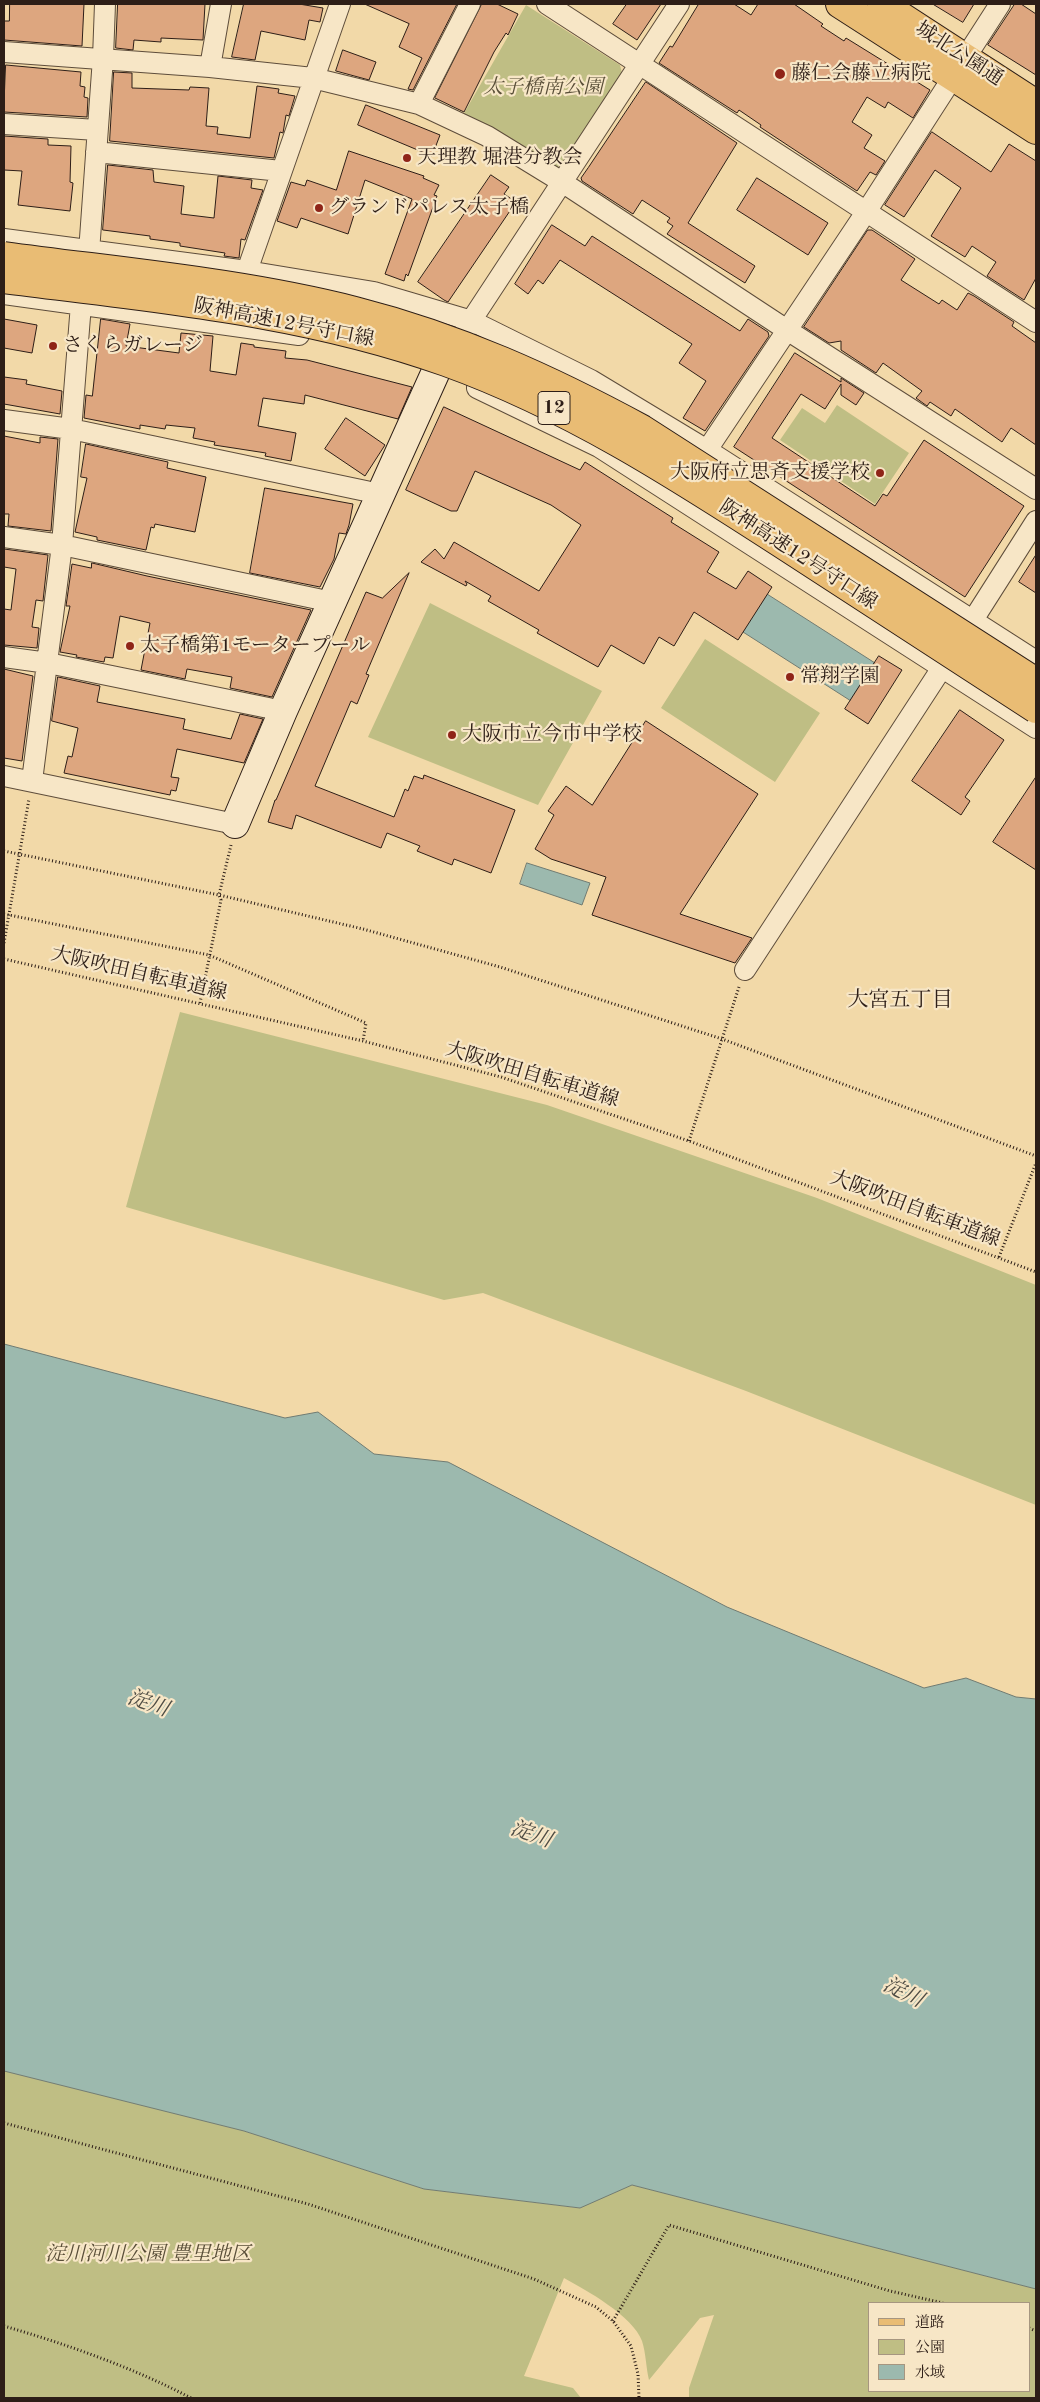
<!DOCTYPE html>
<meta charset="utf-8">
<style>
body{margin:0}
#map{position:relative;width:1040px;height:2402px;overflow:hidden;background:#f2d9a8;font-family:"Old Standard TT","Noto Serif JP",serif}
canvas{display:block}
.frame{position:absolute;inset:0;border:5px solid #2d1e17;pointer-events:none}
.legend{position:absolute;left:868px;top:2302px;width:162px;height:90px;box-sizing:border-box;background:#f7e6c6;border:1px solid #a69680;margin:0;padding:6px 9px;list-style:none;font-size:15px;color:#2d1e17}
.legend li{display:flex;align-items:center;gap:10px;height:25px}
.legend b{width:25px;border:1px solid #a69680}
</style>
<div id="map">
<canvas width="1040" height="2402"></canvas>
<div class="frame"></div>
<ul class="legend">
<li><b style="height:6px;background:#e9bc74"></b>道路</li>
<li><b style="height:14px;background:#bfbe84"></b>公園</li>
<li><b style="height:14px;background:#9cb9ae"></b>水域</li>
</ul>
</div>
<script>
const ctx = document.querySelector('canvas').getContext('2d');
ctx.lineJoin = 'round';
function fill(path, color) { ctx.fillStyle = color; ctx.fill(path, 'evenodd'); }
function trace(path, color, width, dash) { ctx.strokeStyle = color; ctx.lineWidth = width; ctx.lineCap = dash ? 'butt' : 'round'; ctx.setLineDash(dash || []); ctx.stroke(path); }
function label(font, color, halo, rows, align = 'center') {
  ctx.font = font + ' "Old Standard TT","Noto Serif JP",serif'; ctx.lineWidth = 4.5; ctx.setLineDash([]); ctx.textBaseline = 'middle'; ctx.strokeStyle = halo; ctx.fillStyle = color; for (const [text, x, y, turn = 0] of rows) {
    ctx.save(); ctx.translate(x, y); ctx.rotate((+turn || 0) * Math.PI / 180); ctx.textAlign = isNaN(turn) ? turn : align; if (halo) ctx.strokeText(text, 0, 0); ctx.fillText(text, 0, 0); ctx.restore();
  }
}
fill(new Path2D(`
 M 526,5 L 620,65 L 622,73 L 561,166 L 554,168 L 463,115 Z
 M 837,405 L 909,453 L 875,504 L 780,440 L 802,408 L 825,423 Z
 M 430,603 L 602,691 L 538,805 L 368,737 Z
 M 705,639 L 820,713 L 775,782 L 661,708 Z
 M 180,1012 L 547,1105 L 817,1198 L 1036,1285 L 1036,1505 L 746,1391 L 483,1293 L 444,1300 L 126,1207 Z
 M 4,2071 L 244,2131 L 424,2189 L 579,2208 L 632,2185 L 1036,2289 L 1036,2398 L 689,2398 L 689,2388 L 714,2315 L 700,2318 L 649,2380 C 646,2368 646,2353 642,2341 C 633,2316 586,2290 564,2278 L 524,2376 L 573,2388 L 581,2398 L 4,2398 ZM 869,2303 L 1029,2303 L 1029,2391 L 869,2391 Z`), '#bfbe84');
const water = new Path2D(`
 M 767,594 L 875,663 L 851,701 L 743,632 Z
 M 527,863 L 590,883 L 582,905 L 520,884 Z
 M 4,1344 L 285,1418 L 318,1412 L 374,1454 L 448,1462 L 727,1607 L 924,1688 L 966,1678 L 1016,1697 L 1036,1699 L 1036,2289 L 632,2185 L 580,2208 L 424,2189 L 244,2131 L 4,2071 Z`);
fill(water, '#9cb9ae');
trace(water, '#707b72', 1);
const building = new Path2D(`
 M 10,4 L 84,4 L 82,46 L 4,40 L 4,21 L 9,21 Z
 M 118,4 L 205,4 L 203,40 L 161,38 L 161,42 L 134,40 L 133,50 L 116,48 Z
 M 244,4 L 299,4 L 323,8 L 320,22 L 309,20 L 305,40 L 261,31 L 255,60 L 232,57 Z
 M 365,4 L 457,4 L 413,90 L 408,89 L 422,58 L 399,47 L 409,24 Z
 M 482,4 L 497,4 L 518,14 L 508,35 L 506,33 L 494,52 L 464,112 L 435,98 Z
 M 627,4 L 661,4 L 637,40 L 613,24 Z
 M 699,4 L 734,4 L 751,15 L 758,4 L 794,4 L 823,24 L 821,26 L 844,41 L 846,38 L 930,90 L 913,118 L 888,102 L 885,108 L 867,97 L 852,122 L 872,135 L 864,148 L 885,161 L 876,175 L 870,172 L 857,191 L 760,127 L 761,125 L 739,110 L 737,113 L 659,63 L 670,46 L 672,47 Z
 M 933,4 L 974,4 L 963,22 Z
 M 1015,4 L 1021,4 L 1036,14 L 1036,75 L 988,45 Z
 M 343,50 L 376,62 L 369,80 L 336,71 Z
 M 6,65 L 81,72 L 80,86 L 85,87 L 84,97 L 88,98 L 87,117 L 4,112 Z
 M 114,72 L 132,73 L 132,88 L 189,90 L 190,87 L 209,88 L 206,126 L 218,127 L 217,134 L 250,138 L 257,86 L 279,89 L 278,93 L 295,96 L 289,116 L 286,115 L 283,133 L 280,132 L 274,158 L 110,141 Z
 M 646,82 L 737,143 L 688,223 L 755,266 L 745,283 L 667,234 L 673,226 L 667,222 L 670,218 L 642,200 L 633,214 L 582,181 L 581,178 L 588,168 Z
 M 366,105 L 440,135 L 432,156 L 358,125 Z
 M 932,132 L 991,172 L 1009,144 L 1036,161 L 1036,278 L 1024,300 L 987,276 L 996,262 L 972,246 L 965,257 L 931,236 L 961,188 L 935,170 L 904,217 L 885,205 Z
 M 4,136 L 48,139 L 48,145 L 71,146 L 70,182 L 73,183 L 70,211 L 18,205 L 22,171 L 4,170 Z
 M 349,151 L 424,176 L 423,178 L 439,185 L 434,195 L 437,196 L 408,276 L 406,274 L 404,281 L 385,274 L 412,199 L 365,180 L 348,234 L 301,218 L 297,228 L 277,221 L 291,182 L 305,186 L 307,180 L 336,190 Z
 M 108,165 L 153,170 L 154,182 L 184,186 L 181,214 L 214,218 L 218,176 L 252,180 L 251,188 L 263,190 L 245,240 L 241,239 L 239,258 L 224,256 L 225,253 L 180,246 L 180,243 L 150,239 L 150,236 L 103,230 Z
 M 491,175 L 509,187 L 504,194 L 516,202 L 448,302 L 444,300 L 418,282 Z
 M 757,178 L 828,223 L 808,255 L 737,210 Z
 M 552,225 L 585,246 L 592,236 L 740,331 L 748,319 L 768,332 L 769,336 L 705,431 L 683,418 L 706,381 L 679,363 L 692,344 L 560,260 L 543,284 L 538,280 L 528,294 L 515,284 Z
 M 868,230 L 872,230 L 915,259 L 901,280 L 939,304 L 942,300 L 957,310 L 968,293 L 974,296 L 1014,322 L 1012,326 L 1036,343 L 1036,445 L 1011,428 L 1002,442 L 955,409 L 951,416 L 930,402 L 927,406 L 916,398 L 922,391 L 883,363 L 876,373 L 841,350 L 841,341 L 829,343 L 804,327 Z
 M 4,319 L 37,325 L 32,353 L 4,348 Z
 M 101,319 L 130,324 L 126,346 L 179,353 L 181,333 L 213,336 L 210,371 L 236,375 L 241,343 L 254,345 L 254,347 L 286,351 L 285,358 L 307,360 L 412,387 L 398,419 L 305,395 L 304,404 L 263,398 L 258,426 L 296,433 L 291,461 L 265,456 L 266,453 L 214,445 L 215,442 L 193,438 L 195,428 L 166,425 L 165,429 L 140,425 L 140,429 L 84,418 L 86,395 L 92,396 Z
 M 795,353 L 841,382 L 841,378 L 864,393 L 856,405 L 841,395 L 841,384 L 825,409 L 801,394 L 772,438 L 875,506 L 883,494 L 887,496 L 924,440 L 1024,506 L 965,597 L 734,447 Z
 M 4,377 L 27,380 L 26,384 L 62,391 L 60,414 L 4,404 Z
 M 444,407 L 580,470 L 585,462 L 673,518 L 671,522 L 719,552 L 707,572 L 736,589 L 748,571 L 772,587 L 738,640 L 694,612 L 674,646 L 659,637 L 644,664 L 611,645 L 598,667 L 537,633 L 539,630 L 488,601 L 491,596 L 465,581 L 467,584 L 466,586 L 421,562 L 435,549 L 444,559 L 454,542 L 539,591 L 581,525 L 551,505 L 475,471 L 457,511 L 451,511 L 406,490 Z
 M 346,418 L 385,445 L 365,476 L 325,449 Z
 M 4,436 L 40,443 L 40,437 L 58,439 L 51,531 L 8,526 L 9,514 L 4,514 Z
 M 86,444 L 168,462 L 167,468 L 206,477 L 195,532 L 155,524 L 154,528 L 151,527 L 146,550 L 97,540 L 97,537 L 75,532 L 87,478 L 81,477 Z
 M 265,488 L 353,504 L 349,525 L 346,534 L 339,533 L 334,559 L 320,587 L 250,573 Z
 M 4,549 L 48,555 L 43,601 L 36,600 L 32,627 L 39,628 L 37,648 L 4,645 L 4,609 L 11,610 L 16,569 L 4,567 Z
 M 1036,555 L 1036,593 L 1019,582 Z
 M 92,563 L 147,576 L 311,610 L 272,697 L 230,688 L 232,677 L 187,669 L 185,679 L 141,670 L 150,623 L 120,616 L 113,658 L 105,657 L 104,662 L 76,657 L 77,655 L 60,652 L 70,606 L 66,606 L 72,564 L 91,568 Z
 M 409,573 L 366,674 L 369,675 L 357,704 L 351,701 L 315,786 L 394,817 L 405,789 L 408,791 L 414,776 L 423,779 L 424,775 L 515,810 L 491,873 L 454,859 L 452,865 L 417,851 L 420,846 L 387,833 L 381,848 L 296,815 L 292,829 L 268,822 L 275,800 L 276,800 L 366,592 L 382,598 Z
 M 879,656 L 902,670 L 868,724 L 845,709 Z
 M 4,669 L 33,676 L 22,761 L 4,758 Z
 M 58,677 L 100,686 L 97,702 L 185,719 L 183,729 L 231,739 L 240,714 L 263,719 L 244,763 L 177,749 L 171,777 L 179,778 L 176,791 L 171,790 L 170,795 L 64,773 L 68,756 L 72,757 L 78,728 L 52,721 Z
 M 960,710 L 1004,740 L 965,797 L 970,801 L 961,815 L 912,781 Z
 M 646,721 L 758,794 L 680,914 L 752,938 L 735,963 L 592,915 L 606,877 L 551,859 L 535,849 L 554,815 L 548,811 L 566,786 L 592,805 Z
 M 1036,777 L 1036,870 L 993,842 Z`);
fill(building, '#dda67f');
trace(building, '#2d1e17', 1);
const street = new Path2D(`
 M 547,4 L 1036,322
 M 4,52 L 210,67 L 313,78 L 419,104 L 487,136 L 562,182 L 787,330 L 1036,489
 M 210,67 L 221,4
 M 419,104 L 470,4
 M 4,124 L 97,130
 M 96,152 L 281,171
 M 4,239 L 247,271 L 374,292 L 472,321 L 591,380 L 707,450 L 1036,661
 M 247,271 L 340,4
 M 4,294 L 299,335
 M 465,330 L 679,4
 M 477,388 L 599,447 L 1036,728
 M 4,420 L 71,429 L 380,494
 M 707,450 L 866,212 L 1000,4
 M 4,537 L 62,545 L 332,602
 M 966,631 L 1036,521
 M 4,657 L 48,663 L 283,711
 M 4,776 L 235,824
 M 32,781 L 62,545 L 81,304 L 89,252 L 103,58 L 105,4
 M 745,970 L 949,657`);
const secondary = new Path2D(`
 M 235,824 L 283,711 L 437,369`);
const primary = new Path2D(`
 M 840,4 L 1036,130
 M 882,4 L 1036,104`);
trace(street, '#5e4d3b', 22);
trace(secondary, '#2d1e17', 30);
trace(primary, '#2d1e17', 30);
trace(new Path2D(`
 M 4,851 L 219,895 L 363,929 L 500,967 L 722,1039 L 1036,1156
 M 4,914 L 209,955 L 366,1023 L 363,1041
 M 4,943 L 29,799
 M 4,959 L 363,1041 L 501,1077 L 689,1141 L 1036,1272
 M 200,1003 L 221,900 L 219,895 L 231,845
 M 689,1141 L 739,987
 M 999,1257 L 1036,1163
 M 4,2123 L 308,2204 L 534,2279 L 596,2307 L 613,2321 L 631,2346 L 638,2374 L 639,2398
 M 613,2321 L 669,2225 L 890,2291 L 943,2303
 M 4,2326 C 66,2344 134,2368 191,2398
 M 1029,2328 L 1036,2331`), '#2d1e17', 3, [1, 2.5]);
trace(street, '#f7e6c6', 20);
trace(secondary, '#f7e6c6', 28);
trace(primary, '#e9bc74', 28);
const highwayBridge = new Path2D(`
 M 4,256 C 121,272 241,282 355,311 C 457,337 550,379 642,429 L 1036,682
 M 4,279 C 152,298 304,311 446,362 C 568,406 674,474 782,544 C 867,599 951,654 1036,709`);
trace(highwayBridge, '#2d1e17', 30, []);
trace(highwayBridge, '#e9bc74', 28);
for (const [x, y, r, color] of [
 [780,74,6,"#8f2418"],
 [407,158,5,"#8f2418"],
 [319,208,5,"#8f2418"],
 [53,346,5,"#8f2418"],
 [880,473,5,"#8f2418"],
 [130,646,5,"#8f2418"],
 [790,677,5,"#8f2418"],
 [452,735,5,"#8f2418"]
]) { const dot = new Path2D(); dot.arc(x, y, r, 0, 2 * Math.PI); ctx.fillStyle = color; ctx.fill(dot); trace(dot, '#f7e6c6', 2); }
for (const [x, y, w] of [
 [554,408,32]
]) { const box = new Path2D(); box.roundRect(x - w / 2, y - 16.5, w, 33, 4); ctx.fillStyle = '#f7e6c6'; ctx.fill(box); trace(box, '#2d1e17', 1); }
label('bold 19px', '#2d1e17', null, [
 ["12",554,408]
]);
label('20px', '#2d1e17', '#f7e6c6', [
 ["城北公園通",959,54,33],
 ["阪神高速12号守口線",284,323,11],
 ["阪神高速12号守口線",798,555,33],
 ["大阪吹田自転車道線",139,974,13],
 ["大阪吹田自転車道線",532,1075,17],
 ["大阪吹田自転車道線",915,1209,21]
]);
label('20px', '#2d1e17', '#f7e6c6', [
 ["藤仁会藤立病院",791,74],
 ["天理教 堀港分教会",417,158],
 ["グランドパレス太子橋",329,208],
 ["さくらガレージ",63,346],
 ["大阪府立思斉支援学校",870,473,"right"],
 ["太子橋第1モータープール",140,646],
 ["常翔学園",800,677],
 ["大阪市立今市中学校",462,735]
], 'left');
label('italic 20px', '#594e38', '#f7e6c6', [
 ["太子橋南公園",543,88],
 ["淀川河川公園 豊里地区",148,2255]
]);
label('21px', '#2d1e17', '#f7e6c6', [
 ["大宮五丁目",900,1000]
]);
label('italic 21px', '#4e4c44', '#f7e6c6', [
 ["淀川",148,1704,19],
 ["淀川",531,1835,19],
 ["淀川",903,1993,26]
]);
</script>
